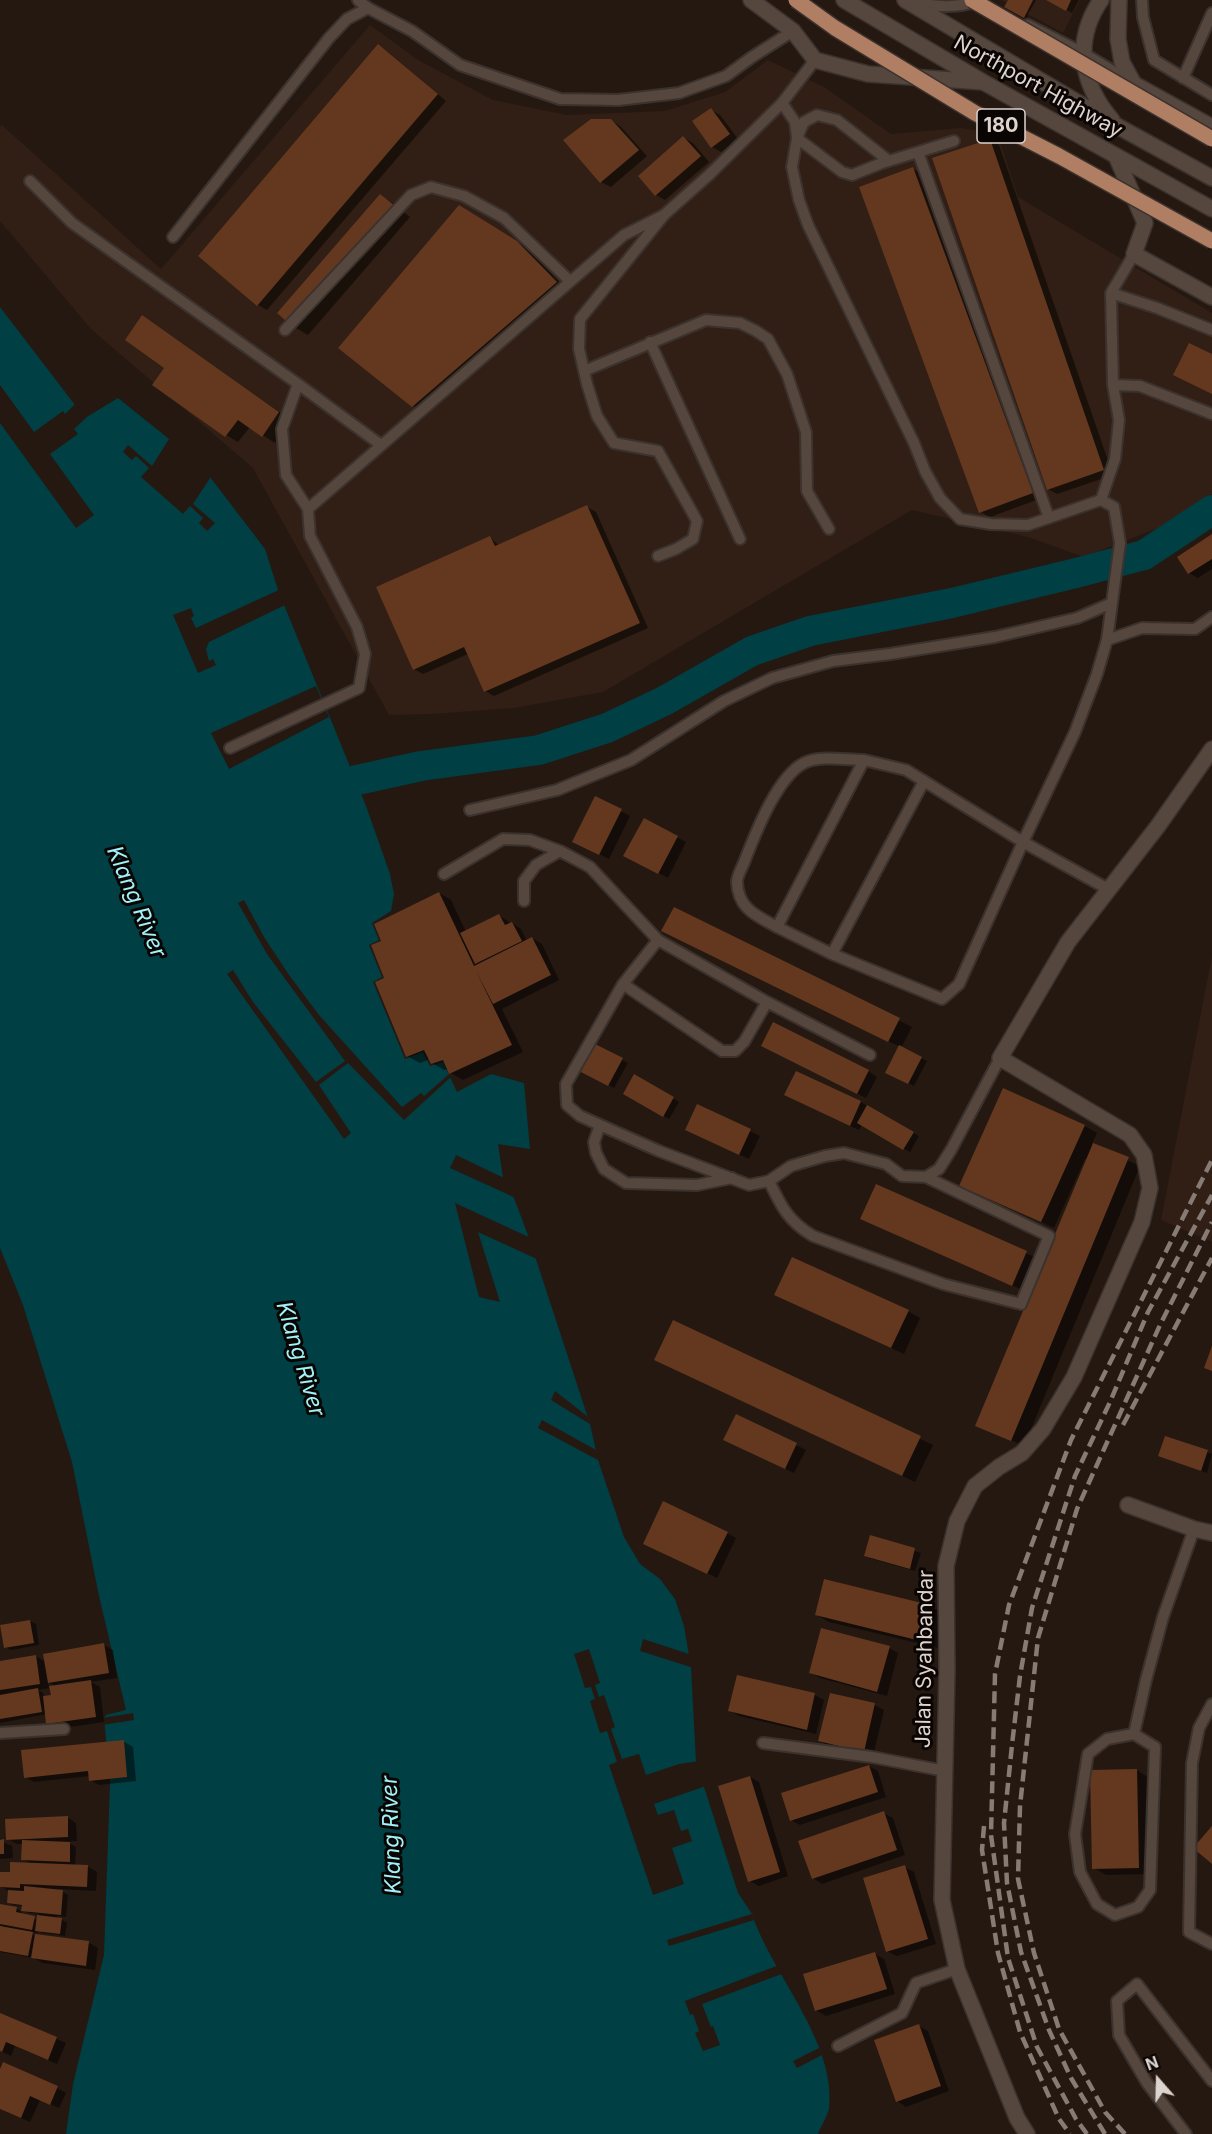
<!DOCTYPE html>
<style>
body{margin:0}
#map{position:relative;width:1212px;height:2134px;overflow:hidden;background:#251811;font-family:Inter,sans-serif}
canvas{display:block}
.north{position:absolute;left:1128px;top:2050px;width:60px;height:60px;-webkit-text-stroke:4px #0a0503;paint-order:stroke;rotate:340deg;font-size:16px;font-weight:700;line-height:24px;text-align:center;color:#ddd3cf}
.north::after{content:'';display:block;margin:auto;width:21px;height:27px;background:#ddd3cf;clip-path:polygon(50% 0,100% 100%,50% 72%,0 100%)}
</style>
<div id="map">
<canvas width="1212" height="2134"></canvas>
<div class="north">N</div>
</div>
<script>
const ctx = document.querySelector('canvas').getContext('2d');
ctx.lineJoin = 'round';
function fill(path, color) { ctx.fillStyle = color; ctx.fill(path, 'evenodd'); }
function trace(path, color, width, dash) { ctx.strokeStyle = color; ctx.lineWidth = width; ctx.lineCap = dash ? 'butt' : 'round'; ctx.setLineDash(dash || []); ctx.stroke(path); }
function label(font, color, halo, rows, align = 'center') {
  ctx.font = font + ' Inter,sans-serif'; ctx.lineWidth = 6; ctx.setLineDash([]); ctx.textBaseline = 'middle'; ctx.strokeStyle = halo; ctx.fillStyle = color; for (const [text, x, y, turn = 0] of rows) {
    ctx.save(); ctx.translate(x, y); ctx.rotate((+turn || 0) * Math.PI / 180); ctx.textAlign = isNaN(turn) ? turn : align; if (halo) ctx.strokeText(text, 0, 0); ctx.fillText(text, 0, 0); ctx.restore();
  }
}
fill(new Path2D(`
 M 1001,0 L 1080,0 L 1063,33 Z
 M 370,25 L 418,60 L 493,100 L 567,115 L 665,111 L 725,92 L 768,60 L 824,87 L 891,134 L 961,128 L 987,132 L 1000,142 L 1018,197 L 1212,313 L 1212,494 L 1163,526 L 1084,557 L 1028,537 L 912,510 L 603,692 L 514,708 L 432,714 L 389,715 L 253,468 L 92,330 L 0,221 L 0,127 L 2,125 L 161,269 Z
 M 1212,956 L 1212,1242 L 1161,1220 Z`), '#311e14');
fill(new Path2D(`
 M 0,307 L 85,418 L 118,398 L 169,439 L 210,477 L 265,549 L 278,590 L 366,806 L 390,874 L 394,894 L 391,911 L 372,923 L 379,940 L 369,945 L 382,977 L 373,982 L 405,1059 L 423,1052 L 430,1066 L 443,1062 L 457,1092 L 491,1074 L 524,1083 L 530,1149 L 498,1144 L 503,1178 L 514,1198 L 529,1238 L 590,1424 L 598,1460 L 624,1537 L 640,1564 L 660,1579 L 675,1599 L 684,1626 L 691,1668 L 696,1762 L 738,1893 L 752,1914 C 772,1975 837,2042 829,2109 C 827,2117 821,2126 818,2134 L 66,2134 L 73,2084 L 104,1955 L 110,1783 L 104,1718 L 106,1715 L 126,1710 L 99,1596 L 72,1462 L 23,1305 L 0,1248 Z`), '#003f43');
fill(new Path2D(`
 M 0,385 L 34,432 L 63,411 L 65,414 L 76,403 L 86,418 L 74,429 L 78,434 L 50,454 L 94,515 L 76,528 L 0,423 Z
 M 169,439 L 194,461 L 197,460 L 212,475 L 193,504 L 215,523 L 207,531 L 199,523 L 203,518 L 190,506 L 183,514 L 141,477 L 149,468 L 136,456 L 132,460 L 123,452 L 128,445 L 152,466 Z
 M 281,589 L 287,604 L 209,642 L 206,649 L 209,661 L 213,659 L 216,665 L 198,673 L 173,615 L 191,608 L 194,616 L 191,618 L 196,628 Z
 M 316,686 L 329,717 L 229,769 L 211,733 Z
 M 244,900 L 264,937 L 289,975 L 319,1015 L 402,1107 L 421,1093 L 424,1096 L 448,1075 L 451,1077 L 404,1120 L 348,1063 L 319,1085 L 351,1133 L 344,1139 L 227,974 L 233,970 L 253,1002 L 316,1082 L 345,1061 L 267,954 L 238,903 Z
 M 456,1155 L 508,1180 L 518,1199 L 450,1168 Z
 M 455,1203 L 533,1239 L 539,1260 L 478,1232 L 500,1302 L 479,1297 Z
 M 555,1391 L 587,1416 L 590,1424 L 551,1400 Z
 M 542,1420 L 596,1450 L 598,1460 L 538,1428 Z
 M 643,1639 L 692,1655 L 694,1668 L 640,1651 Z
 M 589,1649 L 600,1683 L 595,1685 L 599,1697 L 604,1695 L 615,1727 L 611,1729 L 622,1759 L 639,1754 L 646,1775 L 679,1764 L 699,1761 L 706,1786 L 654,1804 L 658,1815 L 674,1810 L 681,1831 L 688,1829 L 692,1841 L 672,1848 L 684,1884 L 653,1895 L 609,1765 L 617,1762 L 607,1731 L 600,1733 L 590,1701 L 595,1699 L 591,1687 L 585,1688 L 574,1654 Z
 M 133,1713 L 134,1720 L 102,1725 L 102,1718 Z
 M 752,1914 L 754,1920 L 669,1946 L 667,1940 Z
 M 779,1965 L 784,1973 L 702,2004 L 711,2027 L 713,2026 L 720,2045 L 703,2051 L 695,2033 L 699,2031 L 693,2014 L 690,2015 L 685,2001 Z
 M 819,2048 L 822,2055 L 797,2068 L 793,2061 Z`), '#251811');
fill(new Path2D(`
 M 1010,0 L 1036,0 L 1026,18 L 1006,7 Z
 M 1049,0 L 1079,0 L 1072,13 Z
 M 379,46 L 388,52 L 446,101 L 267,310 L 258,305 L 200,256 Z
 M 711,110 L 720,115 L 738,139 L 721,152 L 712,147 Z
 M 610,120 L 620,126 L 647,156 L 611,187 L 601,182 Z
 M 684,138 L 693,143 L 709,162 L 665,200 L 656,195 L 640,177 Z
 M 990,140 L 999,145 L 1113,475 L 1057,494 L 1048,489 Z
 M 913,169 L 922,174 L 1042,498 L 990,517 L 981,512 Z
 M 381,196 L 393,203 L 410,217 L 308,335 L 296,328 L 279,313 Z
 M 459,207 L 527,248 L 565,288 L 422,411 L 413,406 Z
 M 143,317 L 291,420 L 275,443 L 250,427 L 238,442 L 226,435 L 166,367 Z
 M 587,507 L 596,512 L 648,628 L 494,696 L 485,691 L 468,654 L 423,674 L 414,669 L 490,538 L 500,546 Z
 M 1212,536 L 1212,569 L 1198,578 L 1189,573 Z
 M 595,798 L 630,816 L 609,859 L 583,846 Z
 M 644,820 L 686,842 L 668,878 L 634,860 Z
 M 439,893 L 451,900 L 466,932 L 499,916 L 508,921 L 510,924 L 512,923 L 521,929 L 527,941 L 532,938 L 542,944 L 559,980 L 502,1009 L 523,1052 L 463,1080 L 451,1073 L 449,1069 L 444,1070 L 432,1063 L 430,1059 L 420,1063 L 407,1056 L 386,979 L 383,942 Z
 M 674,909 L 912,1027 L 901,1048 L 927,1061 L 914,1086 L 893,1075 L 900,1047 L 676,937 Z
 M 590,1043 L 628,1063 L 614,1088 L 577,1068 Z
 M 772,1051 L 868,1071 L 877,1077 L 866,1098 Z
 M 796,1073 L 861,1102 L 919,1136 L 910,1152 L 862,1125 L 859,1130 L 795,1100 Z
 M 635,1076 L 679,1102 L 669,1119 L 625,1094 Z
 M 1004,1090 L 1085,1126 L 1097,1133 L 1092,1144 L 1140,1166 L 1024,1446 L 977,1425 L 1088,1160 L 1085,1159 L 1054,1228 L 961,1185 Z
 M 697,1106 L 760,1136 L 749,1159 L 696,1135 Z
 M 876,1186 L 1039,1259 L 1025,1291 L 874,1225 Z
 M 776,1295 L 908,1311 L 920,1318 L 904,1354 Z
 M 673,1322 L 933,1445 L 915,1482 L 668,1366 Z
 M 737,1416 L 806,1450 L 794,1473 L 734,1444 Z
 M 1166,1438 L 1212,1454 L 1207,1473 L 1160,1456 Z
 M 727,1533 L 736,1538 L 717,1578 L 654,1548 Z
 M 871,1537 L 921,1553 L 915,1571 L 872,1559 L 866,1556 Z
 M 825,1581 L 934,1608 L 946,1615 L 938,1648 L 829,1622 L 817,1615 Z
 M 30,1621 L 36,1624 L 39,1645 L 11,1650 L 5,1647 Z
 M 104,1645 L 113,1650 L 117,1678 L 91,1682 L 100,1687 L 104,1722 L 57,1729 L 48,1723 L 47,1714 L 0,1723 L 0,1697 L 2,1696 L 0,1695 L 0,1662 L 35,1656 L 46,1662 ZM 48,1682 L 56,1687 L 49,1688 ZM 51,1688 L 52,1696 L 44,1697 L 43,1693 L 38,1690 Z
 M 889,1648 L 898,1653 L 887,1696 L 820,1678 L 811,1673 Z
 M 738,1677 L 815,1695 L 824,1700 L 816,1734 L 739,1716 L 730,1711 Z
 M 874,1705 L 884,1710 L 873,1756 L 829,1746 L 820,1741 Z
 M 123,1741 L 133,1747 L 136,1781 L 99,1785 L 90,1780 L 90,1776 L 34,1782 L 25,1777 Z
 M 869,1766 L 878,1771 L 886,1797 L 800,1825 L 791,1820 Z
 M 1137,1770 L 1149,1778 L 1151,1874 L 1106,1875 L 1094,1868 Z
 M 750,1777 L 759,1782 L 788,1876 L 759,1886 L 750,1881 Z
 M 883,1813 L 893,1818 L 905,1855 L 822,1884 L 813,1878 Z
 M 67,1817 L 76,1823 L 77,1841 L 67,1842 L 76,1847 L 75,1866 L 87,1866 L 97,1872 L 96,1891 L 58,1889 L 68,1895 L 66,1917 L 56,1916 L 67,1923 L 65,1936 L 42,1933 L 38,1931 L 38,1933 L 27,1931 L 34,1935 L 89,1943 L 98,1948 L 95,1970 L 42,1963 L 34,1958 L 0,1952 L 0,1927 L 5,1928 L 0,1925 L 0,1905 L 17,1909 L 22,1912 L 21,1915 L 38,1920 L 39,1914 L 29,1913 L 23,1910 L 23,1906 L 14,1905 L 8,1902 L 10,1892 L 0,1886 L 0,1873 L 11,1874 L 32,1864 L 23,1859 L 23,1844 L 17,1844 L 8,1839 Z
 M 0,1841 L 12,1846 L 13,1858 L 0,1859 Z
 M 904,1867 L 914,1872 L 936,1944 L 897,1956 L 887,1951 Z
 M 875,1954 L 884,1959 L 895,1994 L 826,2016 L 816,2010 Z
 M 1,2015 L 66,2043 L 57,2064 L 15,2046 L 11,2056 L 0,2051 Z
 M 919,2026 L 928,2031 L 949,2091 L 906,2107 L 897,2101 Z
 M 0,2072 L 57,2088 L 66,2093 L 59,2108 L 40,2100 L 30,2122 L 0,2109 Z`), '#0007');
trace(new Path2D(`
 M 316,789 L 421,766 L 539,750 L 607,728 L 664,701 L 752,651 L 810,631 L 952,603 L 1076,573 L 1144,555 L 1212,510`), '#003f43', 30);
fill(new Path2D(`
 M 1008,0 L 1033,0 L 1024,18 L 1004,7 Z
 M 1046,0 L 1071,0 L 1066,11 Z
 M 378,44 L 438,94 L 257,306 L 198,256 Z
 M 711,108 L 730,134 L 711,148 L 692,121 Z
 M 591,119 L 611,119 L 639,150 L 600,183 L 563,140 Z
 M 683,136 L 701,156 L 655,196 L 638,176 Z
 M 990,139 L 1104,470 L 1047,490 L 932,158 Z
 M 913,167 L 1033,493 L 979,513 L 859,187 Z
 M 380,194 L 399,209 L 295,329 L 277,313 Z
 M 459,205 L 517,241 L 557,282 L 412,407 L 338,348 Z
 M 142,315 L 279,412 L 262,437 L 238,420 L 225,437 L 152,385 L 164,368 L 125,340 Z
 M 1189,343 L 1212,354 L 1212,394 L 1173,375 Z
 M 587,505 L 640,623 L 484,692 L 464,647 L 413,670 L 376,587 L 490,536 L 495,546 Z
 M 1212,534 L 1212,559 L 1188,574 L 1177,557 Z
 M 595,796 L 622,809 L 599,855 L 572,842 Z
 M 644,818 L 678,836 L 658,874 L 623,856 Z
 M 439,892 L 474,966 L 532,937 L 551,975 L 493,1004 L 476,971 L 512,1045 L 449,1074 L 443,1060 L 431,1064 L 424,1050 L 406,1057 L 375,982 L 384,978 L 371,945 L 381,941 L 374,924 Z
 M 674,907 L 900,1018 L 888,1042 L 661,931 Z
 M 499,914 L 505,925 L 512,922 L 522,941 L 475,964 L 460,933 Z
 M 773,1022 L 869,1070 L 857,1094 L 761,1046 Z
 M 589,1041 L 623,1058 L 608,1086 L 575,1069 Z
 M 899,1045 L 922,1057 L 908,1084 L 885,1073 Z
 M 796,1071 L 861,1101 L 850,1126 L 784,1095 Z
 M 634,1074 L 674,1097 L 663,1117 L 623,1094 Z
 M 1003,1088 L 1085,1125 L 1041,1222 L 959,1186 Z
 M 697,1104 L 751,1129 L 739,1155 L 685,1130 Z
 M 867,1105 L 914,1132 L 903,1150 L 857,1123 Z
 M 1093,1143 L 1129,1157 L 1011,1441 L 975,1426 Z
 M 876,1184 L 1027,1251 L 1012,1286 L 860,1219 Z
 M 792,1257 L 909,1310 L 891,1348 L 774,1295 Z
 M 673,1320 L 921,1436 L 902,1476 L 654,1360 Z
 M 1212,1346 L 1212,1371 L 1204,1368 Z
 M 736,1414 L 797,1443 L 785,1469 L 723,1440 Z
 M 1165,1436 L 1208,1450 L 1201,1471 L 1158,1456 Z
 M 663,1501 L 728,1532 L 707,1574 L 643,1544 Z
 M 870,1535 L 915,1548 L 910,1569 L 864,1556 Z
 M 824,1579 L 934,1606 L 925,1642 L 815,1615 Z
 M 30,1620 L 34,1643 L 4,1648 L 0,1625 Z
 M 821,1628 L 890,1646 L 877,1692 L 809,1673 Z
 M 104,1643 L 109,1673 L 48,1683 L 43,1654 Z
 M 36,1655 L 40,1684 L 0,1690 L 0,1661 Z
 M 737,1675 L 815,1693 L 807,1730 L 728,1711 Z
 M 91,1680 L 96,1717 L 46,1724 L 43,1696 L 51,1695 L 49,1686 Z
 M 38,1688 L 42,1712 L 0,1719 L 0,1695 Z
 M 830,1693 L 875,1703 L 864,1752 L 818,1741 Z
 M 124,1740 L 127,1777 L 89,1781 L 88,1771 L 24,1778 L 21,1750 Z
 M 869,1765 L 878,1792 L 790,1821 L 781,1793 Z
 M 1137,1769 L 1139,1868 L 1092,1869 L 1090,1770 Z
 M 750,1776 L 780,1872 L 748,1882 L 718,1786 Z
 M 884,1811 L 897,1850 L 812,1879 L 798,1841 Z
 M 68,1816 L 68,1837 L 6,1840 L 5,1819 Z
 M 1212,1826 L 1212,1864 L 1193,1848 Z
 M 4,1839 L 4,1854 L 0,1854 L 0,1840 Z
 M 22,1840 L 70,1842 L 70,1862 L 21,1860 Z
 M 10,1862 L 88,1865 L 87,1887 L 20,1884 L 20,1888 L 0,1887 L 0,1872 L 10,1872 Z
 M 905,1865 L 928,1939 L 886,1952 L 863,1878 Z
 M 24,1886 L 63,1890 L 61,1915 L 21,1911 L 22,1905 L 7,1903 L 8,1890 L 24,1891 Z
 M 0,1904 L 17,1907 L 16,1912 L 35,1916 L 32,1930 L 0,1924 Z
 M 37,1915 L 62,1918 L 60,1934 L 35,1931 Z
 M 0,1926 L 33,1932 L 28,1956 L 0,1951 Z
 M 35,1934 L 89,1941 L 86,1966 L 31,1958 Z
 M 875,1952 L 887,1989 L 815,2011 L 803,1974 Z
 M 0,2013 L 57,2037 L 48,2060 L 6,2042 L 2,2052 L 0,2051 Z
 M 919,2024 L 941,2086 L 896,2102 L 874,2040 Z
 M 3,2062 L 58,2086 L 50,2105 L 30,2096 L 21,2118 L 0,2109 L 0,2069 Z`), '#63381f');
const lane = new Path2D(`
 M 358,0 L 368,8
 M 1142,0 L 1143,17 L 1154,60 L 1212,95
 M 917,3 C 939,7 956,8 978,1
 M 1028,25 L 1083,53 L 1133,83
 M 1183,78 L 1212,13
 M 782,103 L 795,122 L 797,138 L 842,172 L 852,175 L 882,163 L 954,141
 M 918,152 L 1049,518
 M 889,161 L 837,120 L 817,115 L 804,122 L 797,138 L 792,167 L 799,200 L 808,225 L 914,443 L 925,471 L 940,498 L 960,519 L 991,524 L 1028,525 L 1101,500 L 1114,507 L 1120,543 L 1107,640 L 1097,674 L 1075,732 L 1023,842 L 959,984 L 942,999 L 832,954 L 777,927 L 864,760 L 906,770 L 1023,842 L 1108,889
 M 30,181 L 72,223 L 298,384 L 282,429 L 286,475 L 308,509
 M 173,237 L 329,38 L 347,19 L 368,8 L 412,31 L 460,65 L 560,99 L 618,100 L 679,93 L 726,76 L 752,57 L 793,31
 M 1111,293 L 1157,308 L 1212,330
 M 285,330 L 411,195 L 431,187 L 464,196 L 504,218 L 570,281
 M 650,342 L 740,539
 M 584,371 L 706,320 L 740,323 L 756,331 L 768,339 L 787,374 L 806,432 L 807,491 L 829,529
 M 298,384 L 381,445
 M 1113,385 L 1140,386 L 1212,414
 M 1101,500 L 1115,459 L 1119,420 L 1113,385 L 1111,293 L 1134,254
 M 658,556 L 676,549 L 693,539 L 697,521 L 658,451 L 614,443 L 597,416 L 587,384 L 579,349 L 580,319 L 664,215 L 710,174 L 782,103 L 815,60
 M 1107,640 L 1142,628 L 1195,629 L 1212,617
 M 230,748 L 359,688 L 365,654 L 357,627 L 310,536 L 308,509 L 624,235 L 664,215
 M 470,810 L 557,790 L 631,760 L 724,701 L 772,678 L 833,661 L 890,654 L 995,637 L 1077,618 L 1112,603
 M 444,874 L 503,839 L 530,840 L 560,851 L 590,867 L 658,940 L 623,984 L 566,1084 L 567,1105 L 580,1116 L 600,1125 L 659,1151 L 749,1185 L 769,1181 L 791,1166 L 825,1156 L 844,1153 L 886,1164 L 902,1176 L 926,1177 L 939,1169 L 951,1150 L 1000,1058
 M 524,901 L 524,881 L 536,865 L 560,851
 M 777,927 C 757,916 738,909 737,882 C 737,875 743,866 745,860 C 756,832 777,777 804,763 C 820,755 846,760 864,760
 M 832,954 L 924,781
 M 623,984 L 722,1051 L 735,1051 L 744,1042 L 767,1002 L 658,940
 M 767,1002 L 870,1055
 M 600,1125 L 594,1142 L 596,1153 L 604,1169 L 626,1183 L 697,1185 L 732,1178
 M 769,1181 C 781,1206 788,1221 813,1236 L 943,1284 L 1021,1304 L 1049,1236 L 926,1177
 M 1212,1704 L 1199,1728 L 1192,1763 L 1189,1932 L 1212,1944
 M 0,1733 L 64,1729
 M 1134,1734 L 1107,1739 L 1088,1754 L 1075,1834 L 1080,1872 L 1097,1904 L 1115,1915 L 1138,1907 L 1150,1890 L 1155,1747 L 1134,1734 L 1146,1680 L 1163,1617 L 1194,1529
 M 763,1743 L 872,1757 L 945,1771
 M 838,2046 L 902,2013 L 916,1983 L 957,1969
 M 1186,2134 L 1147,2083 L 1119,2035 L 1117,2001 L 1137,1984 L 1212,2081`);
const street = new Path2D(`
 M 751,0 L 793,31 L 815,60 L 868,74 L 983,82
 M 1119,0 L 1118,39 L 1122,62 L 1134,84 L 1212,127
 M 1116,156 L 1145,223 L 1134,254 L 1212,297
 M 1128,1505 L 1194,1529 L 1212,1533
 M 1027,2134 L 1017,2118 L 957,1969 L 942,1900 L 947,1670 L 946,1566 L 957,1521 L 975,1486 L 999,1467 L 1022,1453 L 1043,1429 L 1074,1377 L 1142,1222 L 1150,1188 L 1144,1155 L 1130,1135 L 1000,1058 L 1068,942 L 1158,826 L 1212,749`);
const secondary = new Path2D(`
 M 844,0 L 983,82 L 1212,209
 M 905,0 L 1119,127 L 1212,178
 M 1101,0 C 1073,41 1081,84 1112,120`);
trace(lane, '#3b322e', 14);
trace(street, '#3b322e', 18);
trace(secondary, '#3b322e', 18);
trace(lane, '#55463e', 10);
trace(street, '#55463e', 15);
trace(secondary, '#55463e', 15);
trace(new Path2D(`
 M 1123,1425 L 1212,1258
 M 984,1826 L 982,1850 L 998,1953 L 1020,2032 L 1059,2119 L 1070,2134
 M 1087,2134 L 1076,2119 L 1037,2047 L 1008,1958 L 991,1835 L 995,1674 L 1009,1605 L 1071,1440 L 1212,1160
 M 1105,2134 L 1071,2078 L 1049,2030 L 1021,1952 L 1007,1883 L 1004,1823 L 1012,1745 L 1020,1676 L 1032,1608 L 1075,1476 L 1110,1402 L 1148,1312 L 1212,1195
 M 1125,2134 L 1105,2112 L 1059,2029 L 1034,1953 L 1018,1879 L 1020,1806 L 1038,1638 L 1077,1509 L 1160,1325 L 1212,1222`), '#867b75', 4.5, [12, 6]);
const primaryBridge = new Path2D(`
 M 796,0 L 835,28 L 975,113 L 1059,156 L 1212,241
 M 972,0 L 1212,139`);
trace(primaryBridge, '#3b322e', 18, []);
trace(primaryBridge, '#b07e63', 15);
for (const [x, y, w] of [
 [1001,126,48]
]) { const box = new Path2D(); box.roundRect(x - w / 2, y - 17, w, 34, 4.5); ctx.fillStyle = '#0a0503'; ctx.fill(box); trace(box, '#ddd3cf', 1.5); }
label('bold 20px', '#ddd3cf', null, [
 ["180",1001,126]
]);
label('21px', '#ddd3cf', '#0a0503', [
 ["Northport Highway",1038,87,29],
 ["Jalan Syahbandar",925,1659,-89]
]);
label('italic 22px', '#a0f3fa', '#0a0503', [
 ["Klang River",136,902,67],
 ["Klang River",300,1359,73],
 ["Klang River",392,1835,-92]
]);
</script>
